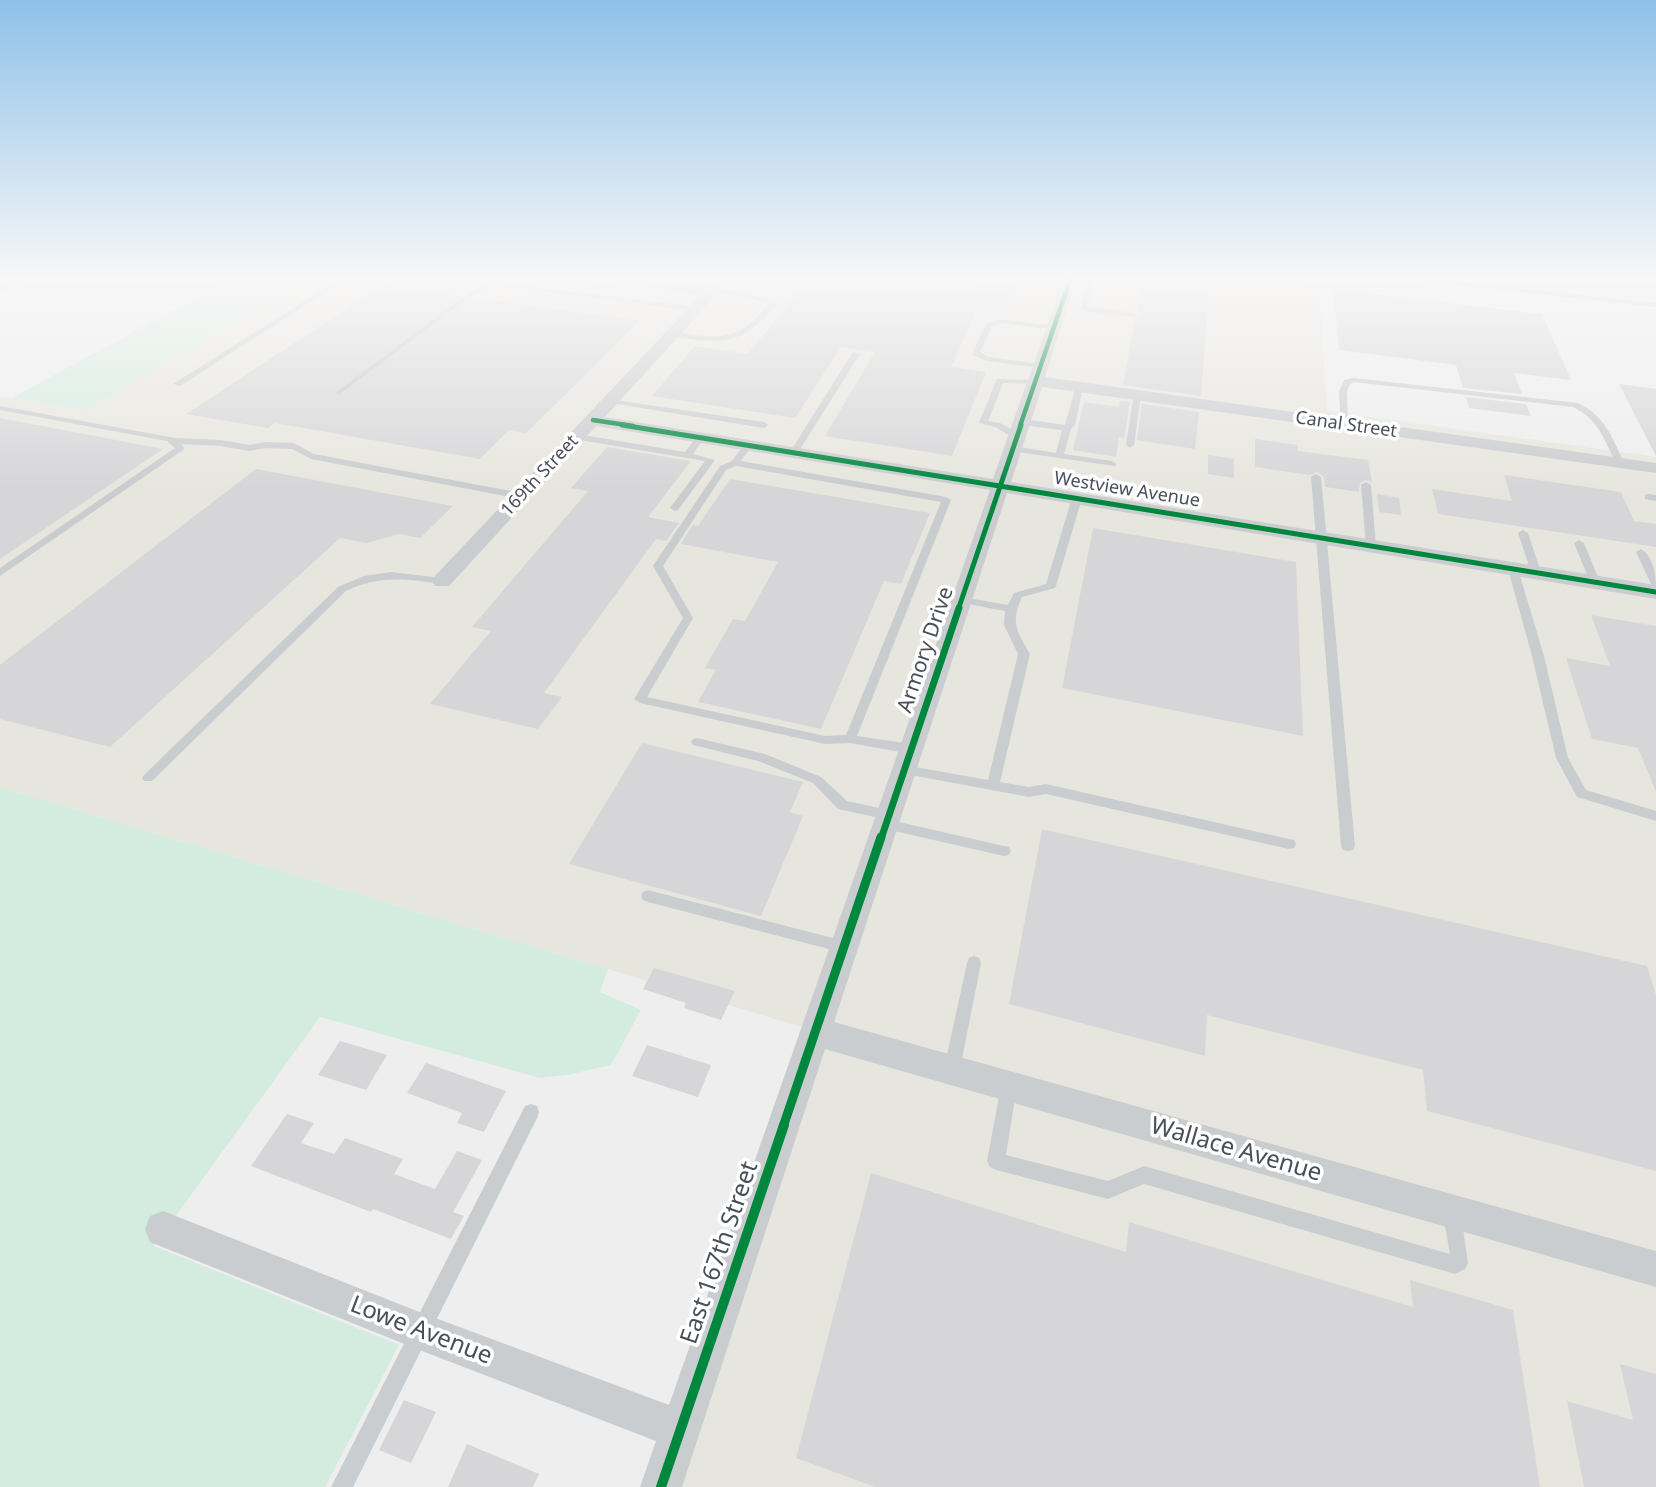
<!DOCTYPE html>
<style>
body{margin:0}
canvas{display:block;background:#efeeee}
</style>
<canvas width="1656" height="1487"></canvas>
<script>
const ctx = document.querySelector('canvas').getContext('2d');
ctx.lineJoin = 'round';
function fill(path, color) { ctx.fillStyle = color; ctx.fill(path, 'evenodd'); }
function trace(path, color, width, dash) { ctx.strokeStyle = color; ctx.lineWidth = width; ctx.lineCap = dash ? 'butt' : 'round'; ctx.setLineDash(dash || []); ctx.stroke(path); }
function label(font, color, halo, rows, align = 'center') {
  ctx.font = font + ' "Noto Sans",sans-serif'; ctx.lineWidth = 7; ctx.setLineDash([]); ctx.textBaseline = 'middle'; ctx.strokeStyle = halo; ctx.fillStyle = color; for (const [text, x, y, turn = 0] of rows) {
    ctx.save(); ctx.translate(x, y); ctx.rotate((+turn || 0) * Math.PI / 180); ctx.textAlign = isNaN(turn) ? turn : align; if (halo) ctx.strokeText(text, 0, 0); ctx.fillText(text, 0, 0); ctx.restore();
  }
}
fill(new Path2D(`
 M 307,280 L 576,280 L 691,294 L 705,280 L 1291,280 L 1319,283 L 1327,411 L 1656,457 L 1656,1487 L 661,1487 L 815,1031 L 0,787 L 0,396 L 85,410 Z`), '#e7e6de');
fill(new Path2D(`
 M 229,280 L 307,280 L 85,410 L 12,398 Z
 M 0,787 L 608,969 L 600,992 L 641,1010 L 611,1065 L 567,1075 L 540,1078 L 320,1017 L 154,1246 L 399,1345 L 325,1487 L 0,1487 Z`), '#d4ece0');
fill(new Path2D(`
 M 390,280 L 473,280 L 451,295 L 640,321 L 526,433 L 509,430 L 480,459 L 275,423 L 268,428 L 186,414 Z
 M 808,280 L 973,280 L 1018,285 L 1006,314 L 976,311 L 951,367 L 986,372 L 952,456 L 825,436 L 875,352 L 841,347 L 795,418 L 652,396 L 695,346 L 748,354 Z
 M 1143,280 L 1210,280 L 1201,396 L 1123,385 L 1135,319 L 1140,317 L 1137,310 Z
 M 1333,289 L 1542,314 L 1571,380 L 1514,373 L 1522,394 L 1463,388 L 1456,365 L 1339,350 Z
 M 1619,384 L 1656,389 L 1656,456 Z
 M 1466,397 L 1526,404 L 1531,416 L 1469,408 Z
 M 1120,401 L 1130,402 L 1124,438 L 1119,437 L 1116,457 L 1073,450 L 1084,402 L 1119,407 Z
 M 1142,404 L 1199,412 L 1195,449 L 1137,440 Z
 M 0,418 L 163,449 L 0,559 Z
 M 1255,439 L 1298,445 L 1298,451 L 1368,460 L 1372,482 L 1365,480 L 1360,483 L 1359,492 L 1325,487 L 1324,477 L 1317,472 L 1310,475 L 1255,467 Z
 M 607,447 L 691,461 L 648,517 L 679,523 L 666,541 L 656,539 L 544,693 L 562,697 L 538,729 L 430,704 L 491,631 L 472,627 L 588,491 L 571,488 Z
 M 1208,455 L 1234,459 L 1234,478 L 1208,474 Z
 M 256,469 L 453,506 L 420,538 L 399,534 L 367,543 L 340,538 L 110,747 L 0,719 L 0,665 Z
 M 1504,475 L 1621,492 L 1634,521 L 1656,524 L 1656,547 L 1438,514 L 1432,489 L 1512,501 Z
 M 730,479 L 930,513 L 901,584 L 884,581 L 821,729 L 698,702 L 716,670 L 705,668 L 733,619 L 745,621 L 778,562 L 681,544 L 693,525 L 698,526 Z
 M 1377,494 L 1399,498 L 1401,515 L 1379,512 Z
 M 1093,528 L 1296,562 L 1303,736 L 1062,688 Z
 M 1591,615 L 1656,626 L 1656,792 L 1638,748 L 1592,739 L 1566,658 L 1610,666 Z
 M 642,743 L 803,782 L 790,812 L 803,816 L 761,916 L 569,864 Z
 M 1042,829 L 1647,966 L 1656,995 L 1656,1171 L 1427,1111 L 1423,1070 L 1207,1015 L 1205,1056 L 1009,1004 Z
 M 654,968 L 735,991 L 721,1020 L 684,1008 L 686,1003 L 643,989 Z
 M 340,1041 L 387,1055 L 366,1090 L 318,1075 Z
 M 647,1045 L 711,1065 L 698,1097 L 632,1076 Z
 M 426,1063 L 506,1091 L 484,1132 L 457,1123 L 462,1113 L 407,1093 Z
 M 287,1114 L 314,1123 L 301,1143 L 334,1154 L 345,1138 L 403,1159 L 394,1174 L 435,1189 L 457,1151 L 482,1160 L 453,1212 L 464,1216 L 451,1239 L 373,1209 L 371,1212 L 251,1166 Z
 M 871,1173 L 1126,1252 L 1129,1222 L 1413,1307 L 1410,1280 L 1513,1310 L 1540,1487 L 875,1487 L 796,1458 Z
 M 1620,1364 L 1656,1374 L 1656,1487 L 1584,1487 L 1567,1401 L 1633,1420 Z
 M 404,1400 L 436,1412 L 411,1463 L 379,1450 Z
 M 467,1444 L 539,1474 L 533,1487 L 448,1487 Z`), '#d6d6d8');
fill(new Path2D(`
 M 338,280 L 345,280 L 180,386 L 173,384 Z
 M 1088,280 L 1094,280 L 1087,307 L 1134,313 L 1137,313 L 1137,317 L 1080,311 Z
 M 1425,280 L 1443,280 L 1656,303 L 1656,307 L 1428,282 Z
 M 502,283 L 696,307 L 700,309 L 696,311 L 500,286 L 500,284 Z
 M 714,287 L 778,302 C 744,346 722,345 670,336 L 670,332 L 673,332 C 720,338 737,344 769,303 L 712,290 L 712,288 Z
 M 999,319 L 1057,326 L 1057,330 L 1054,330 L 1003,323 L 992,327 L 980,352 L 988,357 L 1041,364 L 1044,364 L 1044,368 L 986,361 L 973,355 L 972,353 L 986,324 Z
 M 853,352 L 860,354 L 797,454 L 791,454 L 790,452 Z
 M 1353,378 L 1578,403 C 1604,415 1613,438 1624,463 L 1617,465 C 1605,442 1599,419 1573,407 L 1354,382 L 1350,384 L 1347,392 L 1348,425 L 1341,427 L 1339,392 L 1344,380 Z
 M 997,379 L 1035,380 L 1039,382 L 1035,384 L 1003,383 L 988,421 L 1000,423 L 1020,434 L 1020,438 L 1014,438 L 995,427 L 979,423 Z
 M 1076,385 L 1083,387 L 1075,425 L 1071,429 L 1064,454 L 1112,461 L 1116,464 L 1115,466 L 1010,451 L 1009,449 L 1013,446 L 1056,453 L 1062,430 L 1022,425 L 1018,422 L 1022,419 L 1065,425 Z
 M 1134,393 L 1141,395 L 1134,445 L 1130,448 L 1126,445 Z
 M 608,399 L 764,422 L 768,425 L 764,428 L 611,403 L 608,403 Z
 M 0,406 L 175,438 L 220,440 L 250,445 L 264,442 L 294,443 L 314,454 L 521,493 L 526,496 L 521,499 L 311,459 L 292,449 L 264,448 L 250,451 L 220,446 L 181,444 L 184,448 L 183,450 L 0,576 L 0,568 L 175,448 L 167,441 L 0,410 Z
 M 577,434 L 685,452 L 698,435 L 701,434 L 705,437 L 693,454 L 715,460 L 678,510 L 675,511 L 670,508 L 705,461 L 574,439 L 574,435 Z
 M 748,442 L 752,445 L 741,461 L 946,497 L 951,500 L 857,736 L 911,744 L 917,749 L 915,752 L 911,754 L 850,743 L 825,744 L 640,703 L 634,699 L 683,618 L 653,566 L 720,466 L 732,461 L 745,443 ZM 736,466 L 941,502 L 846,735 L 825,736 L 647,697 L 693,618 L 663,566 L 726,470 Z
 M 1316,474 L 1321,477 L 1355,846 L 1353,850 L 1348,851 L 1343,850 L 1341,846 L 1311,477 Z
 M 1366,482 L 1371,485 L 1376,546 L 1371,549 L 1366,546 L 1361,485 Z
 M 1648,494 L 1656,495 L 1656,501 L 1645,499 L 1645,495 Z
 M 1077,495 L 1082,498 L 1056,586 L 1055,588 L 1022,597 C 1010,623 1017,631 1030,654 L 1000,782 L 1029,787 L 1046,784 L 1289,839 L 1294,840 L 1296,844 L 1294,848 L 1289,849 L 1046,794 L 1029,797 L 900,773 L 898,770 L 900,767 L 904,765 L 988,780 L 1018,654 L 1004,625 L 1005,611 L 962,603 L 957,600 L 962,597 L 1008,605 L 1014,593 L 1046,584 L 1072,498 Z
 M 1523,530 L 1528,533 L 1541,572 L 1540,574 L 1536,575 L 1531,572 L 1518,533 Z
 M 1579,540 L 1584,543 L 1600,582 L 1599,584 L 1595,585 L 1590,582 L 1574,543 Z
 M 1641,549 C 1653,556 1656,574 1656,587 L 1651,584 L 1636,552 Z
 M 1513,566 L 1518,569 L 1544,656 L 1568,758 L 1586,790 L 1656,811 L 1656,821 L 1577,797 L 1556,758 L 1532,656 L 1508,569 Z
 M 391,572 L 442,578 L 447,581 L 442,584 C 406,579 380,575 346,591 L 152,781 L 144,781 L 142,778 L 144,775 L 338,587 L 364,576 Z
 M 697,738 L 765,754 L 821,777 L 847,801 L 893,811 L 895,815 L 890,820 L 1004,846 L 1009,847 L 1011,851 L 1009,855 L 1004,856 L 881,828 L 879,824 L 884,819 L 838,809 L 813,783 L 758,761 L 693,745 L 691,742 L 693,739 Z
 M 648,890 L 844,941 L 849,942 L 851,947 L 849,952 L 844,953 L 648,902 L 643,900 L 641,896 L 643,892 Z
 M 974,956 L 979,958 L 981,963 L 960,1069 L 958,1074 L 952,1077 L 946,1074 L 944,1069 L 967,963 L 969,958 Z
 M 1009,1078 L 1015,1080 L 1017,1086 L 1006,1155 L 1108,1181 L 1144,1166 L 1450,1254 L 1443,1215 L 1446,1209 L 1452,1206 L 1458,1209 L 1461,1215 L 1468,1263 L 1465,1269 L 1455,1274 L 1144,1184 L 1108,1199 L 996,1170 L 990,1167 L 987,1161 L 1001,1086 L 1003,1080 Z
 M 531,1104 L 537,1106 L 539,1112 L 537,1118 L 353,1487 L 331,1487 L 525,1106 Z`), '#cacdcf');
fill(new Path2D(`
 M 6,280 L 23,280 L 0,291 L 0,282 Z
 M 615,280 L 649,280 L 708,287 L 716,280 L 730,280 L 605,417 L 993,479 L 1063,280 L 1076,280 L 1045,377 L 1656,463 L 1656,473 L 1042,387 L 1011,482 L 1656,585 L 1656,599 L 1007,493 L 834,1022 L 1656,1251 L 1656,1287 L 825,1049 L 682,1487 L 640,1487 L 656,1441 L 422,1351 L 150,1242 L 145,1229 L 150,1216 L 163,1211 L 422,1313 L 669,1405 L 990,490 L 596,426 L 449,586 L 435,586 L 432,581 L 435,576 L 701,295 L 622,284 Z`), '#cacdcf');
trace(new Path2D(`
 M 338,393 L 464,299 L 496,280`), '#c4c6c8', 3.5);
trace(new Path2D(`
 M 593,420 L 633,426
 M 1020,426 L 1070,280`), '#00873e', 4.5);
trace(new Path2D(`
 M 622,425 L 1656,592
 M 958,610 L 1021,425`), '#00873e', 5);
trace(new Path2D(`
 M 881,839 L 959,608`), '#00873e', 7);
trace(new Path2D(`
 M 783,1127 L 881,837`), '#00873e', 9);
trace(new Path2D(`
 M 661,1487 L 784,1125`), '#00873e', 10);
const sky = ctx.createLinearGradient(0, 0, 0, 488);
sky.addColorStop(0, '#8fc1e8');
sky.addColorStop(0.57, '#f8f7f7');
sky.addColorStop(1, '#f8f7f700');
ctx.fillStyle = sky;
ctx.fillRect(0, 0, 1656, 488);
label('18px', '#474f59', '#fff', [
 ["Canal Street",1346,425,8],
 ["169th Street",540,476,-47],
 ["Westview Avenue",1127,490,9]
]);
label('21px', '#474f59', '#fff', [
 ["Armory Drive",926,650,-71]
]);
label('24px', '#474f59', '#fff', [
 ["Wallace Avenue",1236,1150,16],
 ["East 167th Street",720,1253,-71],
 ["Lowe Avenue",421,1331,21]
]);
</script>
